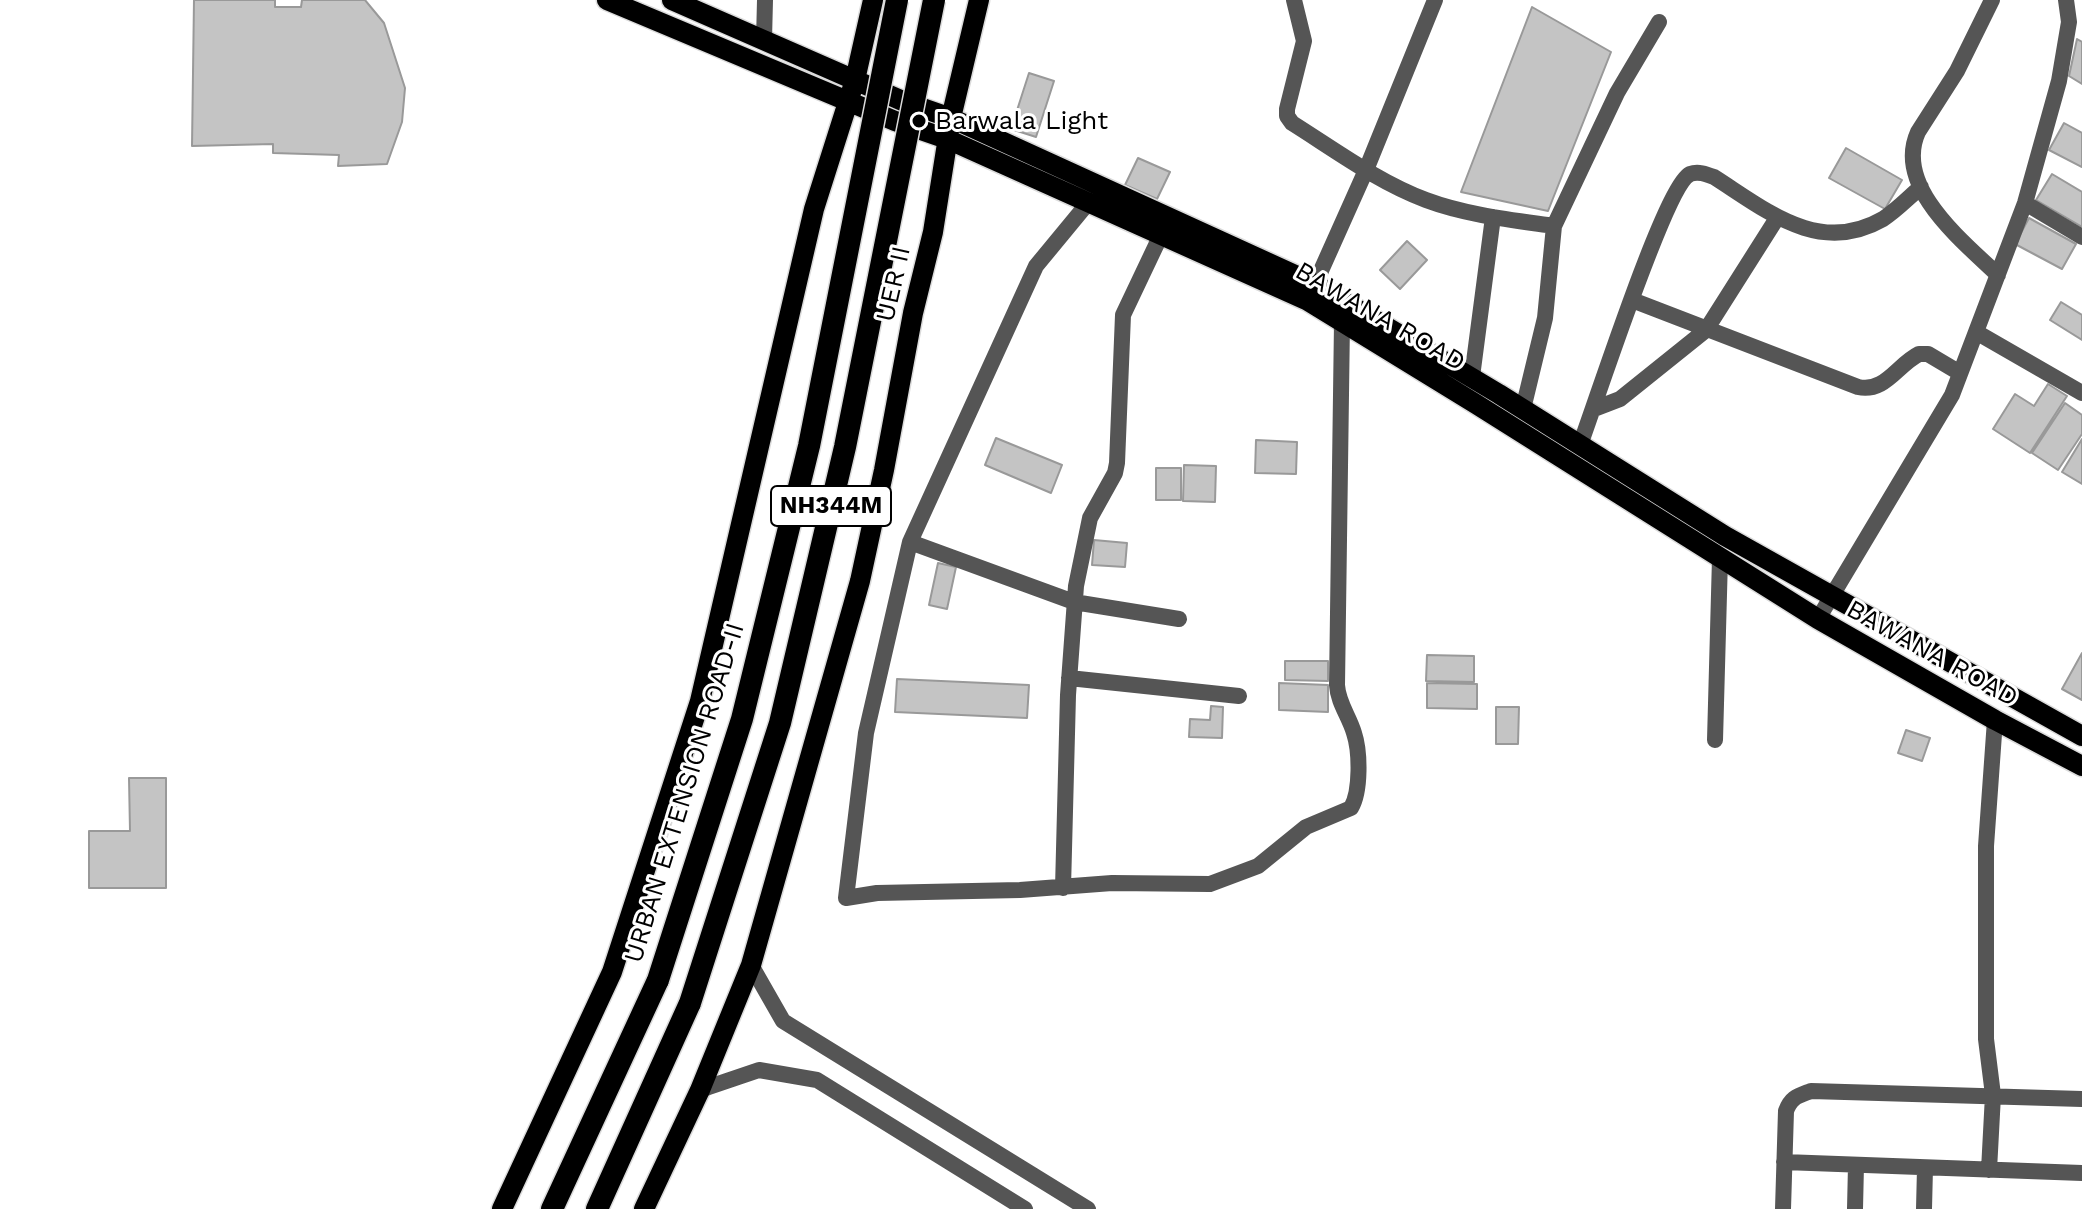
<!DOCTYPE html>
<style>
body{margin:0}
canvas{display:block;background:#fff}
</style>
<canvas width="2082" height="1209"></canvas>
<script>
const ctx = document.querySelector('canvas').getContext('2d');
ctx.lineJoin = 'round';
function fill(path, color) { ctx.fillStyle = color; ctx.fill(path, 'evenodd'); }
function trace(path, color, width, dash) { ctx.strokeStyle = color; ctx.lineWidth = width; ctx.lineCap = dash ? 'butt' : 'round'; ctx.setLineDash(dash || []); ctx.stroke(path); }
function label(font, color, halo, rows, align = 'center') {
  ctx.font = font + ' "Work Sans",sans-serif'; ctx.lineWidth = 6; ctx.setLineDash([]); ctx.textBaseline = 'middle'; ctx.strokeStyle = halo; ctx.fillStyle = color; for (const [text, x, y, turn = 0] of rows) {
    ctx.save(); ctx.translate(x, y); ctx.rotate((+turn || 0) * Math.PI / 180); ctx.textAlign = isNaN(turn) ? turn : align; if (halo) ctx.strokeText(text, 0, 0); ctx.fillText(text, 0, 0); ctx.restore();
  }
}
const building = new Path2D(`
 M 194,0 L 275,0 L 275,7 L 301,7 L 302,0 L 365,0 L 384,23 L 405,88 L 402,122 L 387,164 L 338,166 L 339,155 L 273,153 L 273,144 L 192,146 Z
 M 1532,7 L 1611,52 L 1548,211 L 1461,192 Z
 M 2077,39 L 2082,42 L 2082,84 L 2069,76 Z
 M 1029,73 L 1054,81 L 1036,137 L 1011,129 Z
 M 2064,123 L 2082,133 L 2082,167 L 2049,150 Z
 M 1846,148 L 1902,180 L 1885,209 L 1829,178 Z
 M 1138,158 L 1170,172 L 1157,199 L 1125,185 Z
 M 2052,174 L 2082,192 L 2082,227 L 2036,200 Z
 M 2029,218 L 2076,244 L 2062,269 L 2015,244 Z
 M 1407,241 L 1427,260 L 1400,289 L 1380,270 Z
 M 2061,302 L 2082,315 L 2082,340 L 2050,320 Z
 M 2048,384 L 2067,396 L 2030,453 L 1993,429 L 2015,394 L 2034,406 Z
 M 2065,403 L 2082,415 L 2082,434 L 2058,470 L 2032,453 Z
 M 996,438 L 1062,465 L 1051,493 L 985,465 Z
 M 2082,439 L 2082,484 L 2062,472 Z
 M 1256,440 L 1297,442 L 1296,474 L 1255,473 Z
 M 1184,465 L 1216,466 L 1215,502 L 1183,501 Z
 M 1156,468 L 1181,468 L 1181,500 L 1156,500 Z
 M 1094,540 L 1127,543 L 1125,567 L 1092,565 Z
 M 938,563 L 956,567 L 947,609 L 929,605 Z
 M 2082,653 L 2082,700 L 2062,689 Z
 M 1427,655 L 1474,656 L 1474,682 L 1426,681 Z
 M 1285,661 L 1328,661 L 1328,681 L 1285,680 Z
 M 897,679 L 1029,685 L 1027,718 L 895,712 Z
 M 1279,683 L 1328,685 L 1328,712 L 1279,710 Z
 M 1427,683 L 1477,684 L 1477,709 L 1427,708 Z
 M 1211,706 L 1223,707 L 1222,738 L 1189,737 L 1190,719 L 1210,720 Z
 M 1496,707 L 1519,707 L 1518,744 L 1496,744 Z
 M 1906,730 L 1930,738 L 1922,761 L 1898,753 Z
 M 129,778 L 166,778 L 166,888 L 89,888 L 89,831 L 130,831 Z`);
fill(building, '#c4c4c4');
trace(building, '#999', 2);
const primary = new Path2D(`
 M 607,0 L 895,121 L 947,139 L 1308,301 L 1476,404 L 1818,619 L 1995,720 L 2082,766
 M 672,0 L 905,102 L 951,118 L 1315,284 L 1499,394 L 1725,536 L 2082,736
 M 502,1209 L 612,972 L 700,701 L 814,209 L 855,80 L 873,0
 M 644,1209 L 700,1090 L 751,965 L 860,581 L 884,470 L 913,313 L 933,232 L 951,118 L 979,0`);
const trunk = new Path2D(`
 M 552,1209 L 658,980
 M 597,1209 L 690,1003`);
trace(primary, '#dbdbdb', 23);
trace(trunk, '#dbdbdb', 25);
trace(new Path2D(`
 M 1294,0 L 1304,41 L 1287,109 L 1287,116 L 1292,123 C 1335,150 1378,182 1426,200 C 1466,215 1512,220 1554,226
 M 1992,0 L 1957,71 L 1918,132 C 1893,187 1964,242 1998,275
 M 764,40 L 765,0
 M 1088,203 L 1036,266 L 910,542 L 866,733 L 846,898 L 877,893 L 1020,890 L 1112,883 L 1210,884 L 1258,866 L 1306,827 L 1351,808 C 1361,791 1360,751 1354,733 C 1349,716 1338,703 1337,685 L 1342,322
 M 2025,203 L 2082,237
 M 1311,293 L 1366,170 L 1435,0
 M 1632,300 L 1858,387 C 1885,393 1897,365 1919,354 L 1928,354 L 1960,373
 M 1976,332 L 2082,393
 M 1472,377 L 1493,217
 M 1523,409 L 1545,318 L 1554,226 L 1617,93 L 1659,22
 M 1594,409 L 1620,399 L 1706,330 L 1777,218
 M 1580,445 C 1595,406 1665,186 1690,174 C 1698,171 1706,174 1714,177 C 1766,210 1819,256 1883,219 C 1897,210 1909,197 1921,187
 M 910,542 L 1074,602 L 1179,619
 M 1818,619 L 1952,395 L 2025,203 L 2059,81 L 2069,22 L 2066,0
 M 1069,678 L 1239,696
 M 1715,740 L 1720,558
 M 1063,888 L 1068,695 L 1076,586 L 1090,518 L 1115,473 L 1117,463 L 1123,315 L 1160,237
 M 751,965 L 783,1021 L 1088,1209
 M 700,1090 L 759,1070 L 817,1080 L 1025,1209
 M 1784,1162 L 2082,1173
 M 1989,1170 L 1993,1095 L 1986,1039 L 1986,846 L 1995,720
 M 1783,1209 L 1786,1111 C 1791,1097 1798,1096 1811,1091 L 2082,1099
 M 1855,1209 L 1856,1165
 M 1924,1209 L 1925,1168`), '#555', 16);
trace(primary, '#000', 20);
trace(trunk, '#000', 22);
const trunkBridge = new Path2D(`
 M 658,980 L 742,719 L 809,446 L 897,0
 M 690,1003 L 780,723 L 845,447 L 934,0`);
trace(trunkBridge, '#dbdbdb', 25, []);
trace(trunkBridge, '#000', 22);
for (const [x, y, r, color] of [
 [919,121,8,"#000"]
]) { const dot = new Path2D(); dot.arc(x, y, r, 0, 2 * Math.PI); ctx.fillStyle = color; ctx.fill(dot); trace(dot, '#fff', 3); }
for (const [x, y, w] of [
 [831,506,120]
]) { const box = new Path2D(); box.roundRect(x - w / 2, y - 20, w, 40, 6); ctx.fillStyle = '#fff'; ctx.fill(box); trace(box, '#000', 2); }
label('bold 24px', '#000', null, [
 ["NH344M",831,506]
]);
label('26px', '#000', '#fff', [
 ["Barwala Light",935,121]
], 'left');
label('26px', '#000', '#fff', [
 ["UER II",894,284,-77],
 ["BAWANA ROAD",1380,317,30],
 ["BAWANA ROAD",1932,654,29],
 ["URBAN EXTENSION ROAD-II",685,793,-73]
]);
</script>
